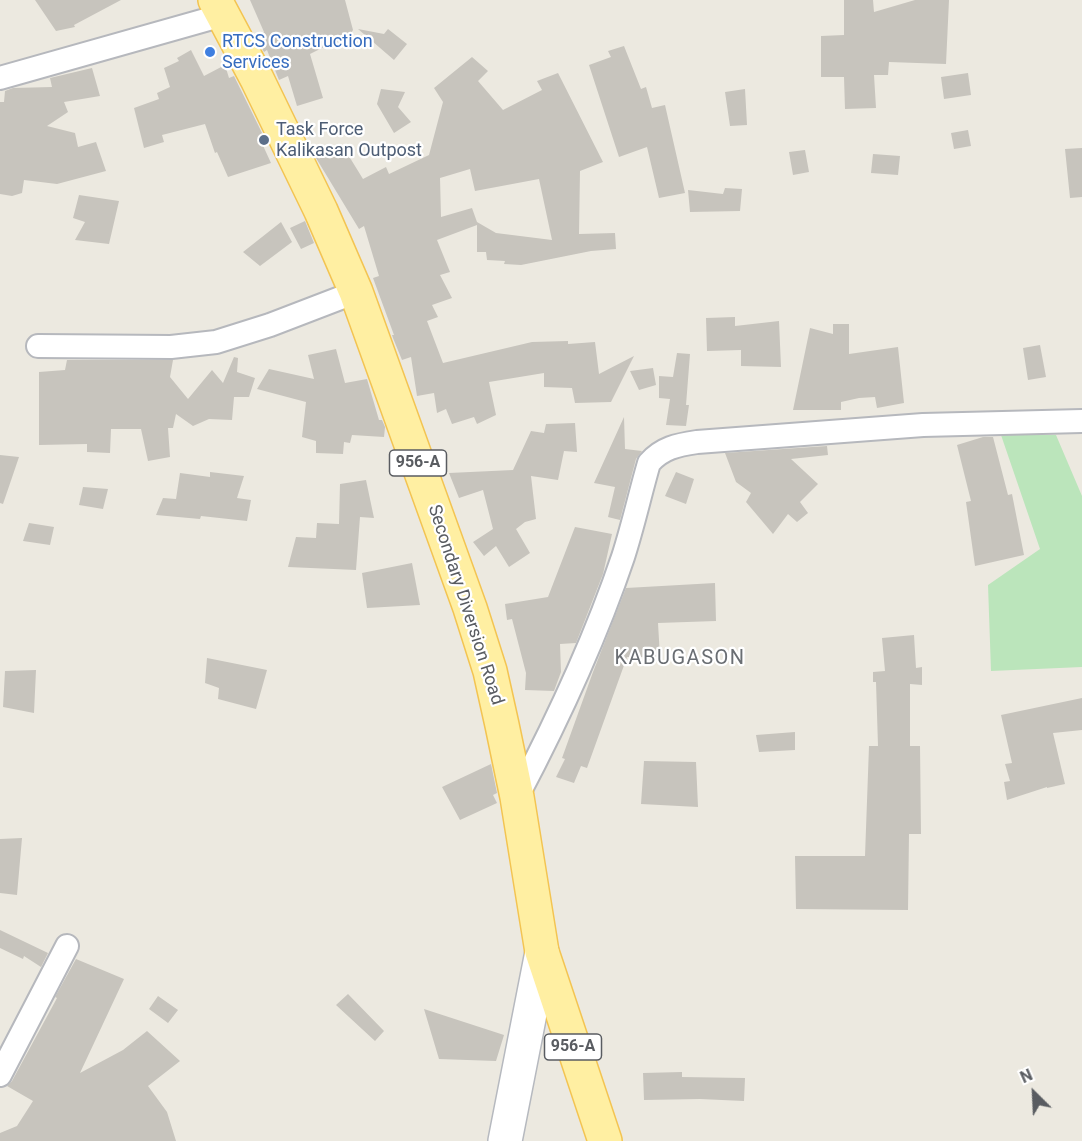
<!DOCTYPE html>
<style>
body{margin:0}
#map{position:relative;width:1082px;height:1141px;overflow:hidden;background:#ece9e0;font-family:Roboto,sans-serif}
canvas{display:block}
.north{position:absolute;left:1004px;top:1063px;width:60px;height:60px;-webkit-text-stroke:4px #fff;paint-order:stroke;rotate:336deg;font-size:16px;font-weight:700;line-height:24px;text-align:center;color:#595c61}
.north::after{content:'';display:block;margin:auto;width:21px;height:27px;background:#595c61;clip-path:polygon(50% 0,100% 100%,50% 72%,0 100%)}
</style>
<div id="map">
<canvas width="1082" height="1141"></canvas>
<div class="north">N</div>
</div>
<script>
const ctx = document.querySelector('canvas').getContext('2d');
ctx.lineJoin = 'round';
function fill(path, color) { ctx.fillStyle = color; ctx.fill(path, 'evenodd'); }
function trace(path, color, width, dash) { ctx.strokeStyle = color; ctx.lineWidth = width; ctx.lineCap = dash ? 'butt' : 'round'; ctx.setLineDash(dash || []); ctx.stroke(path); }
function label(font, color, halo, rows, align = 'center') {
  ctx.font = font + ' Roboto,sans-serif'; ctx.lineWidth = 4.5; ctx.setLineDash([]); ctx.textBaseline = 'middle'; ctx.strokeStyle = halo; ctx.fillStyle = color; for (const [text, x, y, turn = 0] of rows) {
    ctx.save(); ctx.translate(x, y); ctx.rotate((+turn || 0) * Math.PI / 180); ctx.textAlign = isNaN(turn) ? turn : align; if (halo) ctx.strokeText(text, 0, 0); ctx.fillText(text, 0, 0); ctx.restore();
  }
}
fill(new Path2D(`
 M 1001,435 L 1056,435 L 1082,496 L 1082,667 L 991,671 L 988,585 L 1040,549 Z`), '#bbe5bb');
fill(new Path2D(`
 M 35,0 L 121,0 L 74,25 L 75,27 L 56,31 Z
 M 250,0 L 345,0 L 353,30 L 343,47 L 336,41 L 310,54 L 323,98 L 297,106 L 288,76 L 279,80 L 267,50 L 264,52 L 256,37 L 264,32 Z
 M 844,0 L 873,0 L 874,12 L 915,0 L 949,0 L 946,64 L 889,62 L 888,75 L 874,75 L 876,108 L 845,109 L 844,77 L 821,77 L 821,36 L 844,35 Z
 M 358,29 L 384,34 L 388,29 L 407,44 L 394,60 Z
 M 624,46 L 641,89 L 646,87 L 652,108 L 665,105 L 685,193 L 659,198 L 647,147 L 619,157 L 589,65 L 611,57 L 608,51 Z
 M 191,50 L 204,76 L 225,65 L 229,78 L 234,76 L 264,137 L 260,139 L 271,163 L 228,177 L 217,152 L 215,153 L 205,124 L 162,135 L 164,142 L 144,148 L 134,108 L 159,99 L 157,93 L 170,87 L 164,68 L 179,61 L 177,58 Z
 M 472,57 L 488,71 L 478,81 L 503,110 L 542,90 L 537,81 L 558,73 L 603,162 L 580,171 L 579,234 L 615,233 L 616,249 L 591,251 L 521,265 L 504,264 L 505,261 L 487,260 L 486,252 L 477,252 L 477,225 L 437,240 L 450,272 L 440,275 L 452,298 L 432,305 L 438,317 L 427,321 L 443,363 L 532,342 L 568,341 L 568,344 L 595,342 L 599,374 L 634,356 L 611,402 L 575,403 L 572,388 L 544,387 L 544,373 L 489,382 L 496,415 L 477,424 L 474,417 L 452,424 L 446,409 L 437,413 L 434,393 L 417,396 L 411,357 L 402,360 L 393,338 L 392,335 L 394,335 L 373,278 L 379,276 L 364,226 L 359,229 L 316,158 L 330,148 L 337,156 L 347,153 L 363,179 L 386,167 L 389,174 L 429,155 L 443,102 L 434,88 ZM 470,169 L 475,191 L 539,179 L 552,240 L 496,233 L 477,222 L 472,208 L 441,217 L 440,178 Z
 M 92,68 L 100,96 L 64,102 L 68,112 L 47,126 L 75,133 L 78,147 L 96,142 L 106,171 L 57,184 L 24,180 L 22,193 L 12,196 L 0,194 L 0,102 L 4,102 L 5,91 L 13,88 L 52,87 L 50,78 Z
 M 968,73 L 971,95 L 944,99 L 941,77 Z
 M 381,89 L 405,92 L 398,107 L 411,122 L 394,133 L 377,104 Z
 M 745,89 L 747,125 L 730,126 L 725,92 Z
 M 968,130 L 971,146 L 954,149 L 951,133 Z
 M 1082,148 L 1082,197 L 1070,198 L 1065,149 Z
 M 805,150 L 809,172 L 793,175 L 789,152 Z
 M 873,154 L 900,156 L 898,175 L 871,173 Z
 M 725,188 L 742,189 L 740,211 L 690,212 L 688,190 L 723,194 Z
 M 79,195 L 119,201 L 109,244 L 75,240 L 85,222 L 73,218 Z
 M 305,221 L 314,243 L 301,249 L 290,228 Z
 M 281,222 L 292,242 L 260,266 L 243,252 Z
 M 735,317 L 735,326 L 779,321 L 781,367 L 741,366 L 741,350 L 707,351 L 706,318 Z
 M 833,324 L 849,324 L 849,354 L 898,347 L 904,403 L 877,408 L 875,397 L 859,398 L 841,402 L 841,410 L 793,410 L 810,328 L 833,334 Z
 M 1040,345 L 1046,377 L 1028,380 L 1023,348 Z
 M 336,349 L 345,383 L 367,379 L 379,420 L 382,420 L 385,427 L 384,437 L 352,435 L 350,443 L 344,442 L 343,454 L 316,453 L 316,441 L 302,437 L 306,402 L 257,389 L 269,369 L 314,379 L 308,355 Z
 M 677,353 L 690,354 L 686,405 L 689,405 L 686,426 L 666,425 L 670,399 L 659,398 L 659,376 L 673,377 Z
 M 234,357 L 238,358 L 237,372 L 255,378 L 249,397 L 234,397 L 232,420 L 209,419 L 193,426 L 176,414 L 173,428 L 168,428 L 170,457 L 148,461 L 141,429 L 111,429 L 110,453 L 87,452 L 87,444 L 39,445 L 39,372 L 65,370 L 67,360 L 173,360 L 170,377 L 188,399 L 212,370 L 223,383 Z
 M 653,368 L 656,385 L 639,390 L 630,371 Z
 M 624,417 L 625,449 L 642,451 L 636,459 L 620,520 L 608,517 L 615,487 L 594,483 Z
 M 575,423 L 577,452 L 564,451 L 558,480 L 531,476 L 536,519 L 525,522 L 516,529 L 530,553 L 509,567 L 496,546 L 484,556 L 473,542 L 493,529 L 483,490 L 459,498 L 449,473 L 513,470 L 531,431 L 544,433 L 546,424 Z
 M 983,437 L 993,437 L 1008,495 L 1012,494 L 1024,555 L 975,566 L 966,502 L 971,501 L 957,445 Z
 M 827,446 L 828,455 L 791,459 L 818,484 L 800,502 L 808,513 L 797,522 L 788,514 L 773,534 L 746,502 L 751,493 L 736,482 L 725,453 Z
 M 0,455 L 19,457 L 3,504 L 0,503 Z
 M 210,472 L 244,476 L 237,498 L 251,500 L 247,521 L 201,516 L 200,519 L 156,515 L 163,498 L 176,499 L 180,473 L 210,477 Z
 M 676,472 L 694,479 L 686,504 L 665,496 Z
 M 366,480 L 374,518 L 360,517 L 356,570 L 288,567 L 296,537 L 316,538 L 317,523 L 339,524 L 340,484 Z
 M 83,487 L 108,489 L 103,509 L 79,505 Z
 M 29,523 L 54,527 L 50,545 L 23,541 Z
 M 575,527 L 612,534 L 603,574 L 576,643 L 560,644 L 561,672 L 554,691 L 525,690 L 526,673 L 512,619 L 507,620 L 505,604 L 548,597 Z
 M 412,563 L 420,605 L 367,608 L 362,573 Z
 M 715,583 L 716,621 L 658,623 L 660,657 L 627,657 L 587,768 L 581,766 L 574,783 L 556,777 L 565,759 L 562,758 L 593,672 L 626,588 Z
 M 914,635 L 916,668 L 922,667 L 922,685 L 910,684 L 910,746 L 920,746 L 921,834 L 909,834 L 908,910 L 796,909 L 795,856 L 865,856 L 869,746 L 878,746 L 876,682 L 873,682 L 873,672 L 885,671 L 882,638 Z
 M 207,658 L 267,670 L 256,709 L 218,699 L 219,688 L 205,683 Z
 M 36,670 L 34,713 L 3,707 L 5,671 Z
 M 1082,698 L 1082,730 L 1053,733 L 1065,784 L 1047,788 L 1047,787 L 1007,800 L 1004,782 L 1010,781 L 1005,764 L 1012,763 L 1001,715 Z
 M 795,732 L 795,750 L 759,752 L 756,735 Z
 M 644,761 L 696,762 L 698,807 L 641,804 Z
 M 491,764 L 497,793 L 493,795 L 497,803 L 460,820 L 442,787 Z
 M 22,838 L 17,895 L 0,893 L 0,839 Z
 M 0,930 L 48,953 L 41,967 L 24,956 L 23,959 L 0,948 Z
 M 76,959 L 124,979 L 80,1073 L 123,1050 L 147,1031 L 180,1061 L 148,1086 L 167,1112 L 176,1141 L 0,1141 L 0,1133 L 17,1126 L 33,1101 L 7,1086 L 12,1081 L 57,998 L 55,997 Z
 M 348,994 L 384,1031 L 375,1041 L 336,1005 Z
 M 158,996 L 178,1010 L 168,1023 L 149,1009 Z
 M 424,1009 L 504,1035 L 496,1061 L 439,1059 Z
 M 682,1072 L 682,1077 L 745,1078 L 744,1101 L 700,1099 L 644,1100 L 643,1073 Z`), '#c7c4bd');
const street = new Path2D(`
 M 0,78 L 223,15
 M 38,346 L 171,347 L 216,342 L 270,325 L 356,292
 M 517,797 C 558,719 595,640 623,557 C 633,526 640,494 649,463 C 662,448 677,445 697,442 L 923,425 L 1082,421
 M 0,1075 L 67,946`);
const secondary = new Path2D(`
 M 505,1141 L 542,952`);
const primary = new Path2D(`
 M 215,0 L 257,79 L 321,211 L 356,292 L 470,608 L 490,671 L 502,725 L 517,797 L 542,952 L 605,1141`);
trace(street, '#b6b8bd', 26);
trace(secondary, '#b6b9bf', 36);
trace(primary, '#f3c452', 36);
trace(street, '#fff', 22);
trace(secondary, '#fff', 33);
trace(primary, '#ffefa2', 33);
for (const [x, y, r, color] of [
 [210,52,6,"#3f7fe0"],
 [264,140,6,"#5c6f8a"]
]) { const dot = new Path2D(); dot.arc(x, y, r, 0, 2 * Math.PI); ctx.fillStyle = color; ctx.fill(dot); trace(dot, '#fff', 2); }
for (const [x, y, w] of [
 [418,463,57],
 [573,1047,57]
]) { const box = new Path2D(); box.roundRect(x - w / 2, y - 13, w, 26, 4.5); ctx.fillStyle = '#fff'; ctx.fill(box); trace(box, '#595c61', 1.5); }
label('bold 16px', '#595c61', null, [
 ["956-A",418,463],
 ["956-A",573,1047]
]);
label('18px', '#366cbe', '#fff', [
 ["RTCS Construction",222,42],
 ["Services",222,63]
], 'left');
label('18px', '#4e5e75', '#fff', [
 ["Task Force",276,130],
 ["Kalikasan Outpost",276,151]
], 'left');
label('18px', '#595c61', '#fff', [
 ["Secondary Diversion Road",465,605,72]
]);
ctx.letterSpacing = '1.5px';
label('20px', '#6a6e73', '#fff', [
 ["KABUGASON",680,659]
]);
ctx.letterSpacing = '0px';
</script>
